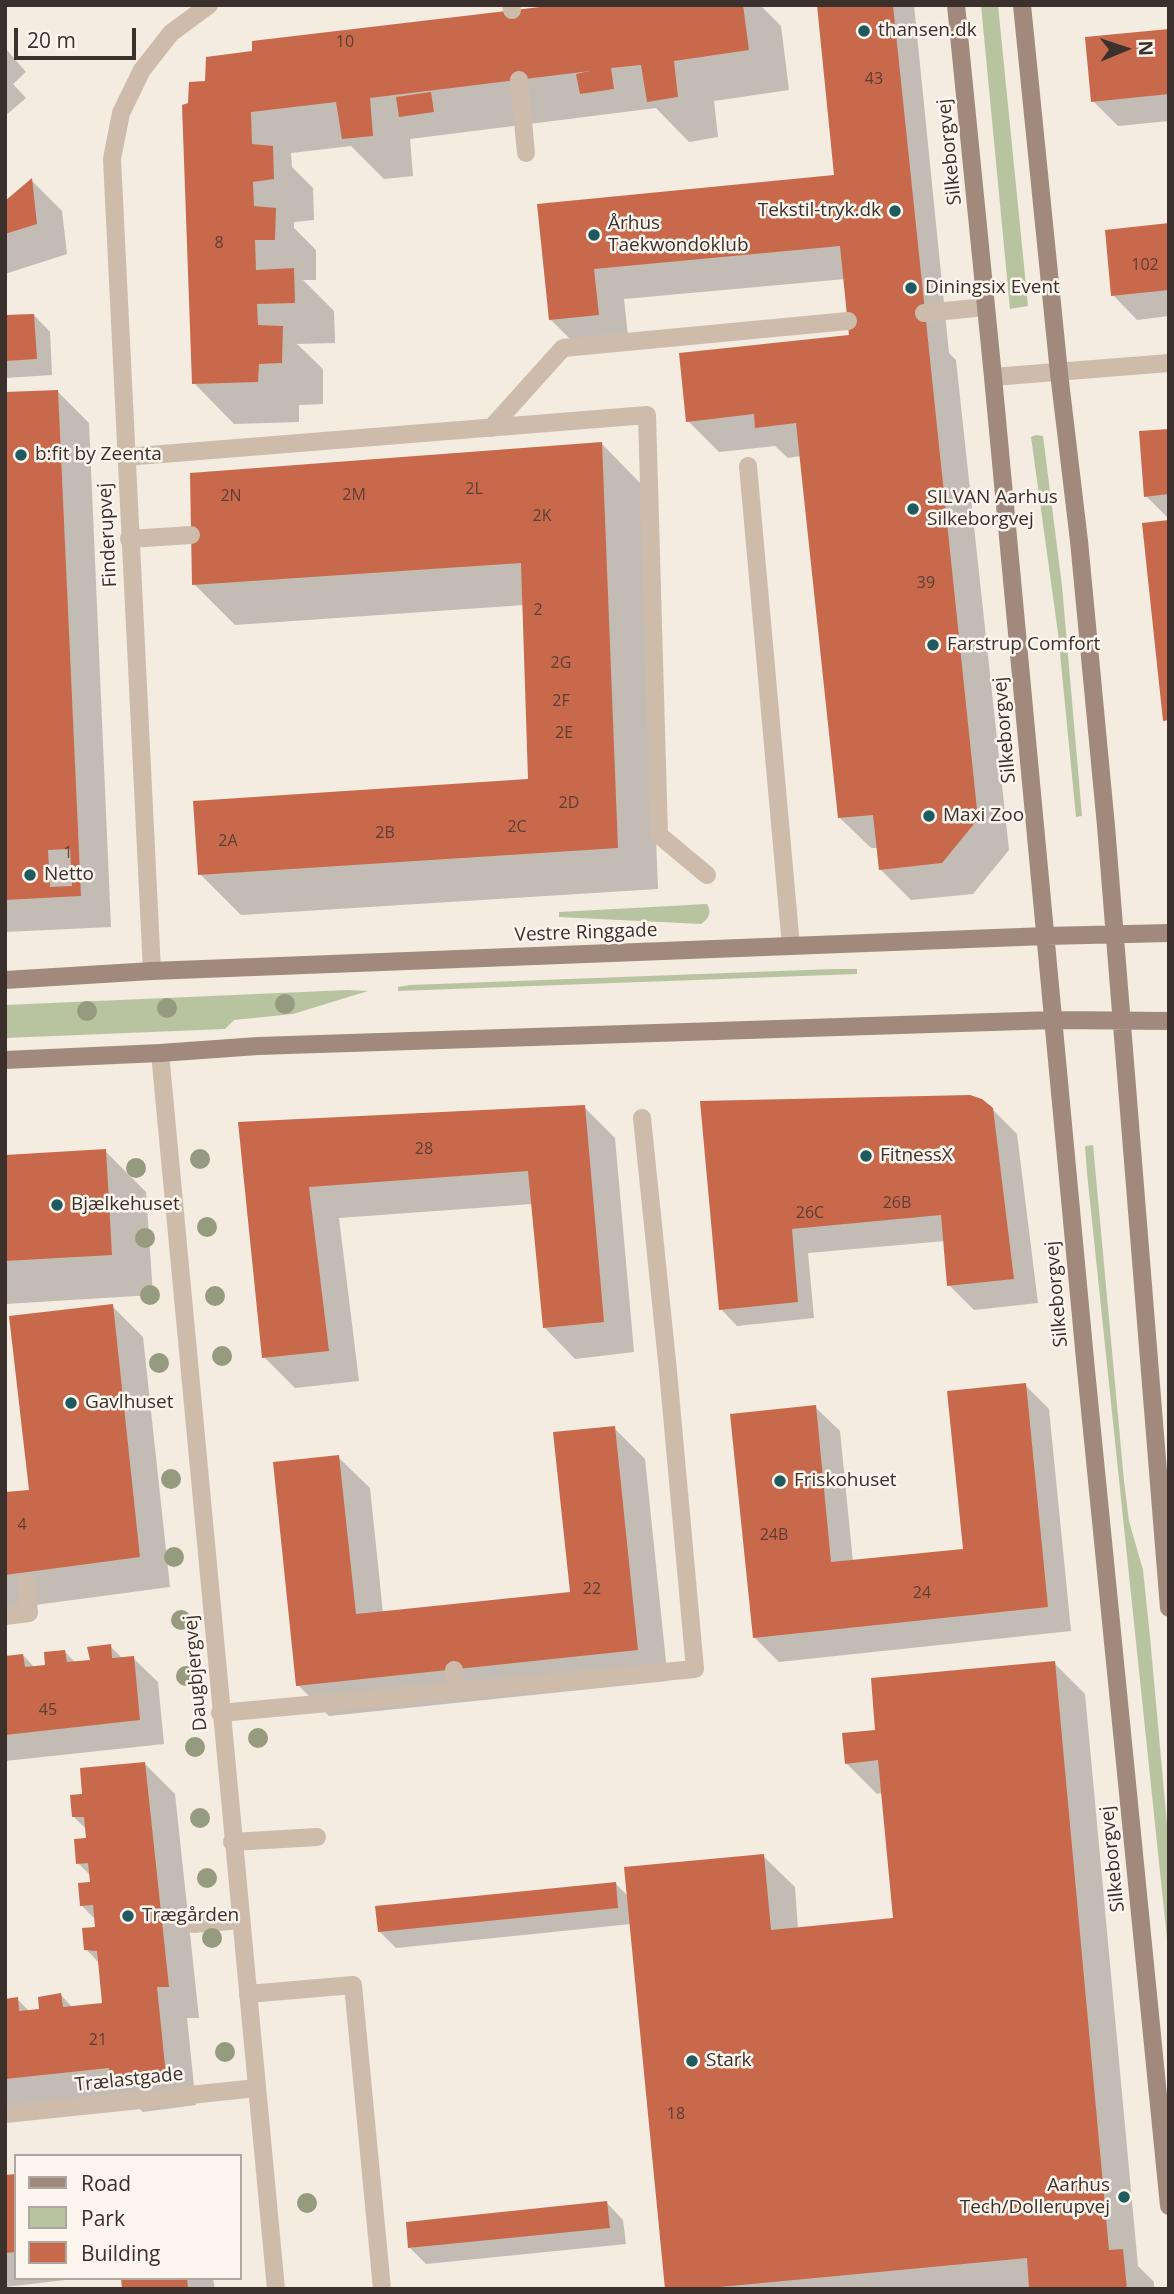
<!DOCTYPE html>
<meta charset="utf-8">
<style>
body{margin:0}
#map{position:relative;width:1174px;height:2294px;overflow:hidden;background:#f4ebe1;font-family:"Open Sans",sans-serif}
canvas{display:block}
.frame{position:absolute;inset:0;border:7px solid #3b302b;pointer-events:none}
.legend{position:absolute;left:14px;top:2154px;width:228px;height:126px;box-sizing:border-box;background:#fbf5ee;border:2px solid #aea6a0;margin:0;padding:9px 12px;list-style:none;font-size:21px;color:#3b302b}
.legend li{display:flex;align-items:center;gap:14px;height:35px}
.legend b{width:35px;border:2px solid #aea6a0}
.north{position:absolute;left:1090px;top:14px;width:70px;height:70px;-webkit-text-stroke:5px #fbf5ee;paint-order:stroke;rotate:88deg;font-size:19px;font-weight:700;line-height:28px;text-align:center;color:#3b302b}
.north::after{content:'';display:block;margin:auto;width:24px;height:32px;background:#3b302b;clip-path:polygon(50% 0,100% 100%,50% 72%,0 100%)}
.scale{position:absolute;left:14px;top:28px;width:122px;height:32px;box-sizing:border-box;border:4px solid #3b302b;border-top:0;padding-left:9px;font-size:21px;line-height:24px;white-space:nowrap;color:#3b302b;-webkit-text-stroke:5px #fbf5ee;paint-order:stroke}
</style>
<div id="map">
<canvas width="1174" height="2294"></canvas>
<div class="frame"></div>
<ul class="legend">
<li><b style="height:9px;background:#a18a7d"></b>Road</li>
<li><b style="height:19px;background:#b8c4a0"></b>Park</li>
<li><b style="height:19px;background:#c8694b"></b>Building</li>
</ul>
<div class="north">N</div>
<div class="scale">20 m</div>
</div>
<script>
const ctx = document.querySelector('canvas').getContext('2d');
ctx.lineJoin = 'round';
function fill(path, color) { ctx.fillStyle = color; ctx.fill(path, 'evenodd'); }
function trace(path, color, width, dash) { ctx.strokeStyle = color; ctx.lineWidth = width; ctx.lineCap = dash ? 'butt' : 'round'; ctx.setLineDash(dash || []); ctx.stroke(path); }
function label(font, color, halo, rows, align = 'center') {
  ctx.font = font + ' "Open Sans",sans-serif'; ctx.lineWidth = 5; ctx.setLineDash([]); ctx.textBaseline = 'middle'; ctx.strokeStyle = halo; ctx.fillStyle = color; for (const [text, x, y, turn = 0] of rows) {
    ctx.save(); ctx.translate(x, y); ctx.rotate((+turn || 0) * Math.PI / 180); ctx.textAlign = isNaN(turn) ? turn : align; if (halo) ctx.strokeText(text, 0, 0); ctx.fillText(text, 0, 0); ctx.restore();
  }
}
fill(new Path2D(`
 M 981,5 L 998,5 L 1028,306 L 1010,309 Z
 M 1036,435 L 1043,436 L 1062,586 L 1082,816 L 1076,817 L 1058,633 L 1031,437 Z
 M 707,904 C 712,912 709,919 701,924 L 559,917 L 559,912 Z
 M 833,969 L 857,969 L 857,974 L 398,991 L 398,987 L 410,985 Z
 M 348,990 L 368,991 L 293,1014 L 234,1020 L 225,1029 L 5,1038 L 5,1005 Z
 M 1093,1145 L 1124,1481 L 1129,1521 L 1143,1570 L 1150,1637 L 1169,1846 L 1169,1958 L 1087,1173 L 1085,1146 Z`), '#b8c4a0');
fill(new Path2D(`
 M 573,5 L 760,5 L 781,26 L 789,90 L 714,101 L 718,137 L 689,142 L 656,108 L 410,139 L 413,176 L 384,179 L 351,146 L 291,153 L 292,167 L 313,188 L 314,220 L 294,222 L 294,228 L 316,250 L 316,280 L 303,280 L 334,311 L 335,343 L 297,344 L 323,369 L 323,404 L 299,405 L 299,422 L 234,424 L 194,383 L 189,104 L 207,83 Z
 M 818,5 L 914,5 L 949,353 L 956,360 L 1009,850 L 973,894 L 911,900 L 880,869 L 878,848 L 871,848 L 839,817 L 801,456 L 788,458 L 775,446 L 719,452 L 688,421 L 853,336 L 845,279 L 624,299 L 629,346 L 581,350 L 550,319 L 539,205 L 835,176 Z
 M 1169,30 L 1169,121 L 1118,126 L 1093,101 Z
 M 5,48 L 26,72 L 13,84 L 26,98 L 5,116 Z
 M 32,181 L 62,211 L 67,254 L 5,274 L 5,203 Z
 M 1169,225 L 1169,316 L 1137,320 L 1113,295 Z
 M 34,315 L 50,332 L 52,375 L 5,378 L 5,317 Z
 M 58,392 L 89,423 L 111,927 L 5,932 L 5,394 Z
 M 1169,431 L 1169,519 L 1146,496 Z
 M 602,444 L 642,485 L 658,889 L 241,915 L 200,874 L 529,781 L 524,605 L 235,625 L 194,584 Z
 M 702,1103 L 992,1109 L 1017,1134 L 1038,1303 L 974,1310 L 949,1285 L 945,1241 L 808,1253 L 814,1318 L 737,1326 L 721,1309 Z
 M 584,1107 L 615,1138 L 634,1352 L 575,1359 L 544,1327 L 532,1204 L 339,1218 L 359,1381 L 295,1388 L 264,1357 L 239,1124 Z
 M 105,1151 L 146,1192 L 153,1295 L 5,1304 L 5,1157 Z
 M 112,1306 L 143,1337 L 170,1587 L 5,1609 L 5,1494 L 31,1491 Z
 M 1025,1385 L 1049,1409 L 1071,1631 L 779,1662 L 755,1638 L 815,1407 L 840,1431 L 853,1562 L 965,1550 Z
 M 614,1428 L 645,1459 L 668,1681 L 329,1716 L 298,1685 L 338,1457 L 370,1488 L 383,1613 L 572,1593 Z
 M 110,1646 L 123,1659 L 133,1658 L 158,1682 L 164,1744 L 5,1761 L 5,1658 L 23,1655 L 35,1668 L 47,1667 L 65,1652 L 76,1663 L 92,1662 Z
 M 1054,1663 L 1085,1694 L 1138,2266 L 1154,2282 L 1154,2289 L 667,2289 L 631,1924 L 396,1948 L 379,1931 L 616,1884 L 629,1897 L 763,1856 L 795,1887 L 798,1929 L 895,1920 L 883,1793 L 877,1794 L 846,1763 L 877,1731 Z
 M 144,1763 L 175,1794 L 199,2018 L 187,2018 L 196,2105 L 143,2112 L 130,2100 L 5,2113 L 5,2001 L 17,1999 L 30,2012 L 41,2011 L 61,1995 L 73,2008 L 104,2004 L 100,1964 L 86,1949 L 97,1928 L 96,1920 L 81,1905 L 92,1884 L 92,1877 L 78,1863 L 88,1839 L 87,1830 L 73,1816 L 84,1795 Z
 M 16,2176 L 16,2278 L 83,2278 L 5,2287 L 5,2177 Z
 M 607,2203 L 623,2220 L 626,2244 L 426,2264 L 410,2248 Z
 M 123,2278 L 213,2278 L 215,2289 L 124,2289 Z`), '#0003');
fill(new Path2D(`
 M 557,5 L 743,5 L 749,50 L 674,61 L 678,97 L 647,102 L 641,65 L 611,68 L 614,89 L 580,94 L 576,74 L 590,71 L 370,98 L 373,136 L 342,139 L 336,102 L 251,112 L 252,144 L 273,146 L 274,179 L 253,182 L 254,206 L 276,208 L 275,240 L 255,240 L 256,270 L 294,268 L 295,303 L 257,304 L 258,325 L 283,326 L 282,363 L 259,364 L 258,382 L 192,384 L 182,105 L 188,103 L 189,82 L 205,81 L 206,57 L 252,51 L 252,41 Z
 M 817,5 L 893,5 L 978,819 L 942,863 L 879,870 L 873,815 L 838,818 L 796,423 L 755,428 L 754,414 L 686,422 L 679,353 L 849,335 L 840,246 L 594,269 L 599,315 L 549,320 L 537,204 L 834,175 Z
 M 1169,29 L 1169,94 L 1091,102 L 1085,37 Z
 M 431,92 L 434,112 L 399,117 L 396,97 Z
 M 32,178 L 37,224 L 5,234 L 5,201 Z
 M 1169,223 L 1169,290 L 1111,296 L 1105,230 Z
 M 34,314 L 37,359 L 5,361 L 5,315 Z
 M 58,390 L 81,896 L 5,900 L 5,392 ZM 70,849 L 72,886 L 50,887 L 48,850 Z
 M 1169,429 L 1169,494 L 1144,497 L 1139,431 Z
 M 602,442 L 618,848 L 198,875 L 193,801 L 528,779 L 521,563 L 192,585 L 190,473 Z
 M 1169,520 L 1169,720 L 1163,721 L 1142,523 Z
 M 970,1095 L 982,1099 L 993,1108 L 1014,1279 L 947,1286 L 941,1215 L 792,1229 L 798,1302 L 719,1310 L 700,1101 Z
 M 585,1105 L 604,1322 L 543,1328 L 528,1171 L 309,1187 L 329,1351 L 262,1358 L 238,1122 Z
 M 106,1149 L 112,1255 L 5,1261 L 5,1155 Z
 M 113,1304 L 140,1557 L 5,1575 L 5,1492 L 29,1490 L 9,1316 Z
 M 1026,1383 L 1048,1607 L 753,1638 L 730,1414 L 816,1405 L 831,1562 L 963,1549 L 947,1391 Z
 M 615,1426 L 638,1650 L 296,1686 L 273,1462 L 339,1455 L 356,1614 L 570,1592 L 553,1432 Z
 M 111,1644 L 112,1658 L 134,1656 L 140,1720 L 5,1735 L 5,1656 L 23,1654 L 25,1667 L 45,1665 L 44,1652 L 65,1650 L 67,1662 L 90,1660 L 87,1647 Z
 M 1055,1661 L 1109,2250 L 1123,2249 L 1127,2289 L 1029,2289 L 1027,2258 L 699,2289 L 665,2289 L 624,1867 L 764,1854 L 771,1930 L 893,1918 L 878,1760 L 845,1764 L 842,1733 L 875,1730 L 871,1678 Z
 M 145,1762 L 169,1987 L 157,1987 L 166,2075 L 110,2082 L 109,2068 L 5,2079 L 5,1999 L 18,1997 L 19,2011 L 39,2009 L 38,1997 L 61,1993 L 63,2007 L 102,2003 L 97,1951 L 84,1950 L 82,1928 L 95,1927 L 93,1905 L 80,1906 L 78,1883 L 90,1882 L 88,1863 L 76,1864 L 74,1839 L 86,1838 L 84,1817 L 72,1817 L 70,1795 L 82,1794 L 80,1768 Z
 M 616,1882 L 618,1908 L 378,1932 L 375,1906 Z
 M 16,2174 L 16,2252 L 5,2253 L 5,2175 Z
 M 607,2201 L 610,2228 L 408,2248 L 406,2222 Z
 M 121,2278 L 187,2278 L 188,2289 L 122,2289 Z`), '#c8694b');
trace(new Path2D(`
 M 511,5 L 512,10
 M 519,80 L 526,153
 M 924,313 L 986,307
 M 491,428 L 563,348 L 848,321
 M 125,457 L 647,415 L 659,835 L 707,875
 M 748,466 L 791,946
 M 129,539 L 191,535
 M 454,1670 L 456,1691
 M 220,1713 L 695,1669 L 668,1371 L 642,1118
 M 232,1842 L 317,1837
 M 194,1924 L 241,1920
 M 248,1994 L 353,1985 L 382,2289`), '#cdbbac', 18);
trace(new Path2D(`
 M 993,377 L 1169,363
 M 152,971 L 112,159 L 121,113 L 142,70 L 171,33 L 209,5
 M 160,1053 L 276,2289
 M 5,1616 L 29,1613 L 26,1583
 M 5,2114 L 257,2088`), '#cdbbac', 18);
trace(new Path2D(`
 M 956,5 L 993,377 L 1086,1370 L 1169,2206
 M 1022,5 L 1059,373 L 1079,541 L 1106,826 L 1169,1608
 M 5,980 L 152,971 L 1046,936 L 1169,933
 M 5,1060 L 160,1053 L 258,1046 L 1053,1020 L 1169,1021`), '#a18a7d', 18);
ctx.fillStyle = '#969b7f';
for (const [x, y] of [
 [285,1004],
 [167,1008],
 [87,1011],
 [200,1159],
 [136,1168],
 [207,1227],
 [145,1238],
 [150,1295],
 [215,1296],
 [222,1356],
 [159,1363],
 [171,1479],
 [174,1557],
 [181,1620],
 [186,1676],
 [258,1738],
 [195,1747],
 [200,1818],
 [207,1878],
 [212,1938],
 [225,2052],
 [307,2203]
]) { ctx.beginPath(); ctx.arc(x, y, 10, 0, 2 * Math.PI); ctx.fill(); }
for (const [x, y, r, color] of [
 [864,31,7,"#1f5a5e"],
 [895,211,7,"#1f5a5e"],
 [594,235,7,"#1f5a5e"],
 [911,288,7,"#1f5a5e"],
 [21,455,7,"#1f5a5e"],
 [913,509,7,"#1f5a5e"],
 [933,645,7,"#1f5a5e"],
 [929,816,7,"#1f5a5e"],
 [30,875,7,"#1f5a5e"],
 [866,1156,7,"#1f5a5e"],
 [57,1205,7,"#1f5a5e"],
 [71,1403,7,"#1f5a5e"],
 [780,1481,7,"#1f5a5e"],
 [128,1916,7,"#1f5a5e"],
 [692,2061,7,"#1f5a5e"],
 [1124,2197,7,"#1f5a5e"]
]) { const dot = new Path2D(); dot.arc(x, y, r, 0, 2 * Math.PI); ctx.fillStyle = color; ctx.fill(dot); trace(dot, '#fbf5ee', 2.5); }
label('16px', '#5e3e33', null, [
 ["10",345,42],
 ["43",874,79],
 ["8",219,243],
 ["102",1145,265],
 ["2L",474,489],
 ["2M",354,495],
 ["2N",231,496],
 ["2K",542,516],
 ["39",926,583],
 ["2",538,610],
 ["2G",561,663],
 ["2F",561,701],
 ["2E",564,733],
 ["2D",569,803],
 ["2C",517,827],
 ["2B",385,833],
 ["2A",228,841],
 ["1",68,853],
 ["28",424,1149],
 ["26B",897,1203],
 ["26C",810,1213],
 ["4",22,1525],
 ["24B",774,1535],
 ["22",592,1589],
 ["24",922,1593],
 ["45",48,1710],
 ["21",98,2040],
 ["18",676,2114]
]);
label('19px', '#3b302b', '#fbf5ee', [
 ["thansen.dk",878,31],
 ["Tekstil-tryk.dk",881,211,"right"],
 ["Århus",608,224],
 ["Taekwondoklub",608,246],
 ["Diningsix Event",925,288],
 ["b:fit by Zeenta",35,455],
 ["SILVAN Aarhus",927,498],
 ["Silkeborgvej",927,520],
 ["Farstrup Comfort",947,645],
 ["Maxi Zoo",943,816],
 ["Netto",44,875],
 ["FitnessX",880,1156],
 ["Bjælkehuset",71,1205],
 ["Gavlhuset",85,1403],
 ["Friskohuset",794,1481],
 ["Trægården",142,1916],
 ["Stark",706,2061],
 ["Aarhus",1110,2186,"right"],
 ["Tech/Dollerupvej",1110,2208,"right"]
], 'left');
label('19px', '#3b302b', '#fbf5ee', [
 ["Silkeborgvej",950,152,-96],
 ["Finderupvej",108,535,-93],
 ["Silkeborgvej",1005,730,-95],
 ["Vestre Ringgade",586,933,-2],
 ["Silkeborgvej",1057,1294,-95],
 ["Daugbjergvej",196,1673,-95],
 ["Silkeborgvej",1113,1859,-96],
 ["Trælastgade",129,2080,-6]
]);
</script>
